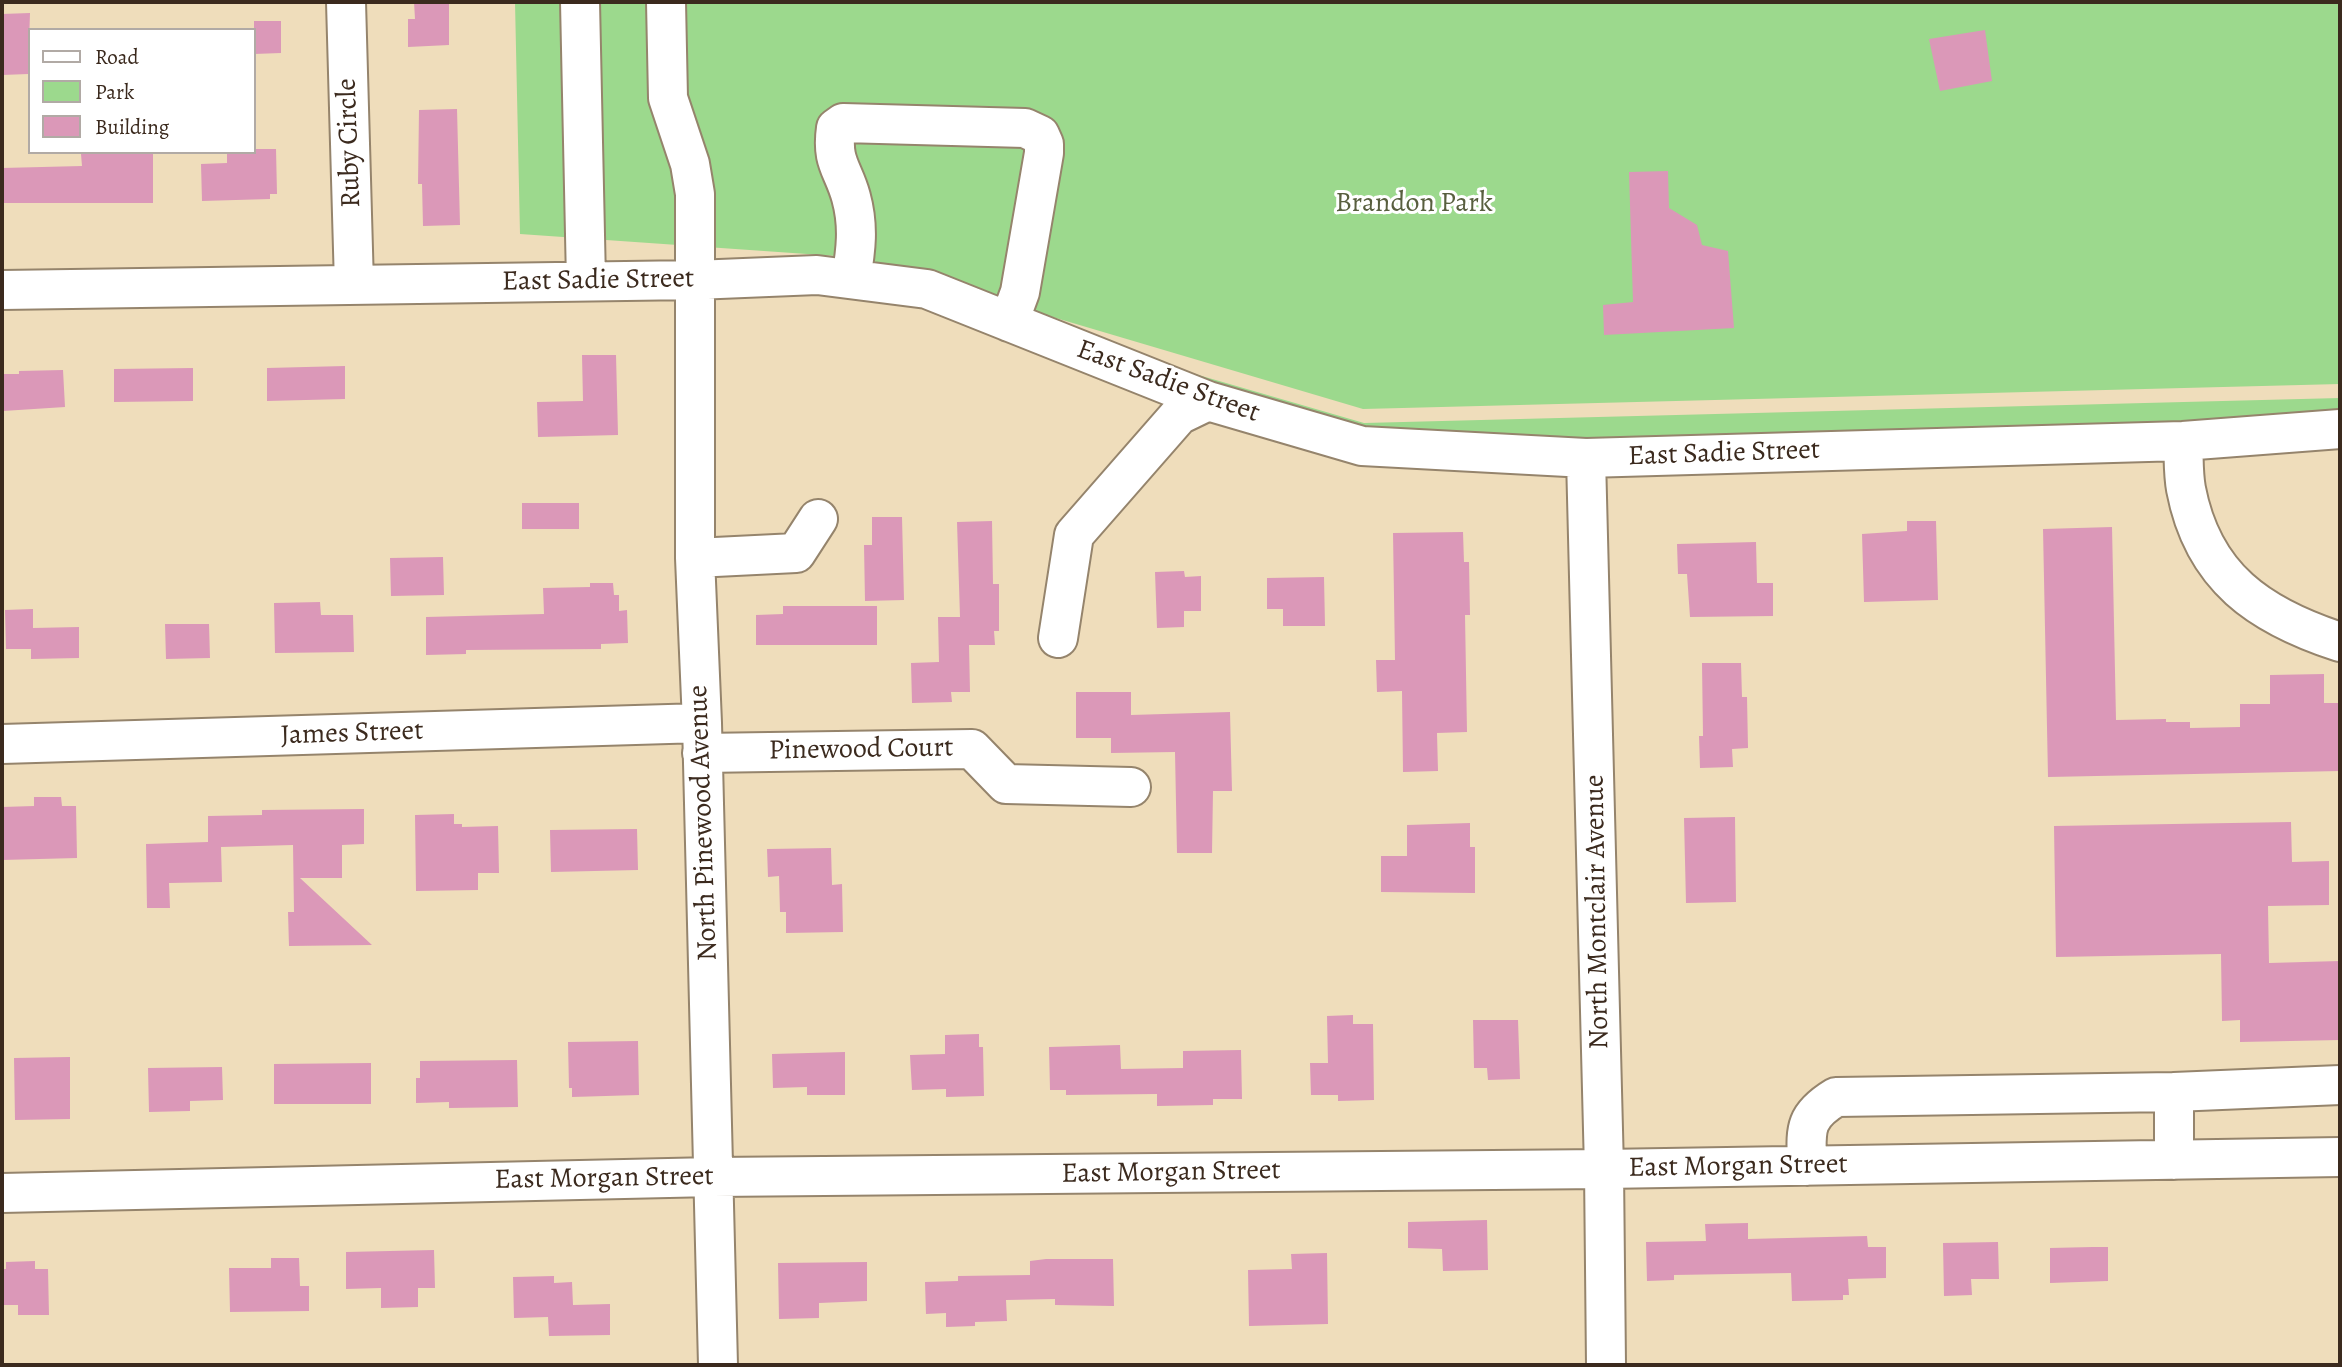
<!DOCTYPE html>
<style>
body{margin:0}
#map{position:relative;width:2342px;height:1367px;overflow:hidden;background:#efddbb;font-family:Alegreya,serif}
canvas{display:block}
.frame{position:absolute;inset:0;border:4px solid #3b2a1e;pointer-events:none}
.legend{position:absolute;left:28px;top:28px;width:228px;height:126px;box-sizing:border-box;background:#fff;border:2px solid #b1aaa5;margin:0;padding:9px 12px;list-style:none;font-size:21px;color:#3b2a1e}
.legend li{display:flex;align-items:center;gap:14px;height:35px}
.legend b{width:35px;border:2px solid #b1aaa5}
</style>
<div id="map">
<canvas width="2342" height="1367"></canvas>
<div class="frame"></div>
<ul class="legend">
<li><b style="height:9px;background:#fff"></b>Road</li>
<li><b style="height:19px;background:#9cd98d"></b>Park</li>
<li><b style="height:19px;background:#db98b8"></b>Building</li>
</ul>
</div>
<script>
const ctx = document.querySelector('canvas').getContext('2d');
ctx.lineJoin = 'round';
function fill(path, color) { ctx.fillStyle = color; ctx.fill(path, 'evenodd'); }
function trace(path, color, width, dash) { ctx.strokeStyle = color; ctx.lineWidth = width; ctx.lineCap = dash ? 'butt' : 'round'; ctx.setLineDash(dash || []); ctx.stroke(path); }
function label(font, color, halo, rows, align = 'center') {
  ctx.font = font + ' Alegreya,serif'; ctx.lineWidth = 6; ctx.setLineDash([]); ctx.textBaseline = 'middle'; ctx.strokeStyle = halo; ctx.fillStyle = color; for (const [text, x, y, turn = 0] of rows) {
    ctx.save(); ctx.translate(x, y); ctx.rotate((+turn || 0) * Math.PI / 180); ctx.textAlign = isNaN(turn) ? turn : align; if (halo) ctx.strokeText(text, 0, 0); ctx.fillText(text, 0, 0); ctx.restore();
  }
}
fill(new Path2D(`
 M 515,2 L 2340,2 L 2340,384 L 1363,409 L 850,257 L 520,234 Z
 M 1157,363 L 1364,423 L 2340,398 L 2340,412 L 2182,423 L 1586,442 L 1364,429 L 1213,385 Z`), '#9cd98d');
fill(new Path2D(`
 M 414,2 L 449,2 L 449,45 L 408,47 L 408,19 L 415,19 Z
 M 30,13 L 28,74 L 2,75 L 2,14 Z
 M 254,21 L 281,21 L 281,53 L 254,54 Z
 M 1985,30 L 1992,81 L 1940,91 L 1929,39 Z
 M 457,109 L 460,225 L 423,226 L 422,184 L 418,184 L 419,110 Z
 M 254,149 L 276,149 L 277,194 L 270,194 L 270,199 L 202,201 L 201,164 L 227,163 L 227,152 L 254,152 Z
 M 153,153 L 153,203 L 2,203 L 2,168 L 82,166 L 81,154 Z
 M 1668,171 L 1669,208 L 1697,225 L 1702,245 L 1728,251 L 1734,328 L 1604,335 L 1603,305 L 1633,302 L 1629,172 Z
 M 582,355 L 616,355 L 618,435 L 538,437 L 537,402 L 583,401 Z
 M 345,366 L 345,399 L 267,401 L 267,368 Z
 M 193,368 L 193,401 L 114,402 L 114,369 Z
 M 63,370 L 65,407 L 3,411 L 2,374 L 19,374 L 19,371 Z
 M 522,503 L 579,503 L 579,529 L 522,529 Z
 M 872,517 L 902,517 L 904,600 L 865,601 L 864,545 L 872,545 Z
 M 992,521 L 993,584 L 999,584 L 999,631 L 994,631 L 995,645 L 969,645 L 970,692 L 951,692 L 952,702 L 912,703 L 911,663 L 939,662 L 938,617 L 960,617 L 957,522 Z
 M 1907,521 L 1936,521 L 1938,600 L 1864,602 L 1862,534 L 1907,531 Z
 M 2112,527 L 2116,720 L 2166,719 L 2166,722 L 2190,722 L 2190,728 L 2240,727 L 2240,704 L 2270,704 L 2270,675 L 2324,674 L 2324,703 L 2340,703 L 2340,771 L 2048,777 L 2043,529 Z
 M 1463,532 L 1464,562 L 1469,562 L 1470,615 L 1465,615 L 1467,732 L 1437,733 L 1438,771 L 1403,772 L 1402,691 L 1377,692 L 1376,660 L 1395,660 L 1393,533 Z
 M 1756,542 L 1757,583 L 1773,583 L 1773,616 L 1690,617 L 1687,574 L 1678,574 L 1677,544 Z
 M 443,557 L 444,595 L 391,596 L 390,558 Z
 M 1184,571 L 1185,577 L 1201,576 L 1201,611 L 1184,611 L 1184,627 L 1157,628 L 1155,572 Z
 M 1324,577 L 1325,626 L 1283,626 L 1283,609 L 1267,609 L 1267,578 Z
 M 590,583 L 613,583 L 614,595 L 619,595 L 619,611 L 627,610 L 628,643 L 601,644 L 601,649 L 466,650 L 466,654 L 426,655 L 426,617 L 544,614 L 543,588 L 590,587 Z
 M 320,602 L 321,615 L 353,615 L 354,652 L 275,653 L 274,603 Z
 M 783,606 L 877,606 L 877,645 L 756,645 L 756,615 L 783,614 Z
 M 33,609 L 33,628 L 79,627 L 79,658 L 31,659 L 31,649 L 6,649 L 5,610 Z
 M 165,624 L 209,624 L 210,658 L 166,659 Z
 M 1702,663 L 1741,663 L 1742,697 L 1747,697 L 1748,748 L 1732,749 L 1733,767 L 1700,768 L 1699,736 L 1703,736 Z
 M 1076,692 L 1131,692 L 1131,715 L 1230,712 L 1232,791 L 1213,791 L 1212,853 L 1177,853 L 1175,752 L 1111,753 L 1111,738 L 1076,738 Z
 M 34,797 L 61,797 L 62,806 L 76,806 L 77,858 L 2,860 L 2,807 L 34,806 Z
 M 364,809 L 364,844 L 342,845 L 342,878 L 300,878 L 372,945 L 289,946 L 288,912 L 294,912 L 293,845 L 221,847 L 222,882 L 169,883 L 170,908 L 147,908 L 146,844 L 208,842 L 208,816 L 262,815 L 262,810 Z
 M 454,814 L 454,824 L 462,824 L 462,827 L 498,826 L 499,873 L 478,873 L 478,890 L 416,891 L 415,815 Z
 M 1735,817 L 1736,902 L 1686,903 L 1684,818 Z
 M 2291,822 L 2292,862 L 2329,861 L 2329,905 L 2268,906 L 2269,963 L 2340,961 L 2340,1040 L 2240,1042 L 2240,1020 L 2222,1021 L 2221,954 L 2056,957 L 2054,826 Z
 M 1470,823 L 1470,847 L 1475,847 L 1475,893 L 1381,892 L 1381,856 L 1407,856 L 1407,825 Z
 M 637,829 L 638,870 L 551,872 L 550,830 Z
 M 831,848 L 832,885 L 842,884 L 843,932 L 786,933 L 786,912 L 780,912 L 779,876 L 768,877 L 767,849 Z
 M 1353,1015 L 1353,1024 L 1373,1024 L 1374,1100 L 1338,1101 L 1338,1095 L 1311,1095 L 1310,1063 L 1328,1063 L 1327,1016 Z
 M 1473,1020 L 1518,1020 L 1520,1079 L 1488,1080 L 1487,1068 L 1474,1068 Z
 M 979,1034 L 979,1047 L 983,1047 L 984,1096 L 946,1097 L 946,1089 L 912,1090 L 910,1055 L 945,1054 L 945,1035 Z
 M 638,1041 L 639,1095 L 572,1097 L 572,1088 L 569,1088 L 568,1042 Z
 M 1120,1045 L 1121,1069 L 1183,1068 L 1183,1051 L 1241,1050 L 1242,1099 L 1213,1099 L 1213,1105 L 1157,1106 L 1157,1094 L 1066,1095 L 1066,1090 L 1050,1090 L 1049,1047 Z
 M 845,1052 L 845,1095 L 807,1095 L 807,1087 L 773,1088 L 772,1054 Z
 M 70,1057 L 70,1119 L 15,1120 L 14,1058 Z
 M 517,1060 L 518,1107 L 449,1108 L 449,1102 L 416,1103 L 416,1078 L 420,1078 L 420,1061 Z
 M 371,1063 L 371,1104 L 274,1104 L 274,1064 Z
 M 222,1067 L 223,1100 L 190,1101 L 190,1111 L 149,1112 L 148,1068 Z
 M 1487,1220 L 1488,1270 L 1443,1271 L 1442,1249 L 1408,1248 L 1408,1222 Z
 M 1748,1223 L 1748,1239 L 1867,1236 L 1868,1247 L 1886,1247 L 1886,1278 L 1848,1279 L 1849,1295 L 1843,1295 L 1843,1300 L 1792,1301 L 1791,1273 L 1674,1275 L 1674,1280 L 1647,1281 L 1646,1242 L 1706,1241 L 1705,1224 Z
 M 1998,1242 L 1999,1279 L 1971,1279 L 1972,1295 L 1944,1296 L 1943,1243 Z
 M 2093,1247 L 2108,1247 L 2108,1281 L 2050,1283 L 2050,1248 Z
 M 434,1250 L 435,1288 L 418,1288 L 418,1307 L 381,1308 L 381,1288 L 346,1289 L 346,1252 Z
 M 1327,1253 L 1328,1324 L 1249,1326 L 1248,1270 L 1292,1269 L 1291,1254 Z
 M 271,1258 L 299,1258 L 300,1286 L 309,1286 L 309,1311 L 230,1312 L 229,1268 L 271,1268 Z
 M 1046,1259 L 1113,1259 L 1114,1306 L 1055,1305 L 1055,1299 L 1006,1300 L 1007,1321 L 975,1322 L 975,1326 L 946,1327 L 946,1313 L 926,1314 L 925,1282 L 958,1281 L 958,1276 L 1030,1275 L 1030,1261 Z
 M 35,1261 L 35,1269 L 48,1269 L 49,1315 L 18,1315 L 18,1305 L 2,1305 L 2,1269 L 6,1269 L 6,1262 Z
 M 867,1262 L 867,1301 L 819,1303 L 819,1318 L 779,1319 L 778,1263 Z
 M 554,1276 L 554,1283 L 572,1282 L 573,1305 L 610,1304 L 610,1335 L 549,1336 L 548,1317 L 514,1318 L 513,1277 Z`), '#db98b8');
const minor = new Path2D(`
 M 346,2 L 354,285
 M 580,2 L 586,281
 M 666,2 L 668,98 L 690,164 L 695,194 L 695,558 L 702,723 L 718,1365
 M 851,279 C 856,250 859,226 851,197 C 843,168 831,163 836,128 L 843,123 L 1025,128 L 1040,135 L 1044,144 L 1044,153 L 1020,292 L 1009,322
 M 2,290 L 695,280 L 817,275 L 927,289 L 1208,401 L 1362,446 L 1586,458 L 2183,441 L 2340,429
 M 2183,441 C 2184,456 2183,473 2186,489 C 2203,578 2260,616 2340,642
 M 1586,458 L 1604,1169 L 1606,1365
 M 695,558 L 796,553 L 818,519
 M 1058,638 L 1074,535 L 1179,415 L 1208,401
 M 2,744 L 702,723
 M 702,753 L 972,749 L 1006,784 L 1131,787
 M 2174,1160 L 2174,1092 L 2340,1085
 M 1807,1166 C 1806,1130 1803,1117 1836,1097 L 2174,1092
 M 2,1193 L 713,1177 L 1604,1169 L 2340,1157`);
trace(minor, '#95846c', 42);
trace(minor, '#fff', 38);
label('28px', '#3b2a1e', '#fff', [
 ["Ruby Circle",350,143,-92],
 ["East Sadie Street",598,281,-1],
 ["East Sadie Street",1168,382,20],
 ["East Sadie Street",1724,454,-2],
 ["James Street",352,734,-2],
 ["Pinewood Court",861,750,-1],
 ["North Pinewood Avenue",704,823,-92],
 ["North Montclair Avenue",1598,912,-91],
 ["East Morgan Street",1738,1167,-1],
 ["East Morgan Street",1171,1173,-1],
 ["East Morgan Street",604,1179,-1]
]);
label('28px', '#585f3f', '#fff', [
 ["Brandon Park",1414,204]
]);
</script>
